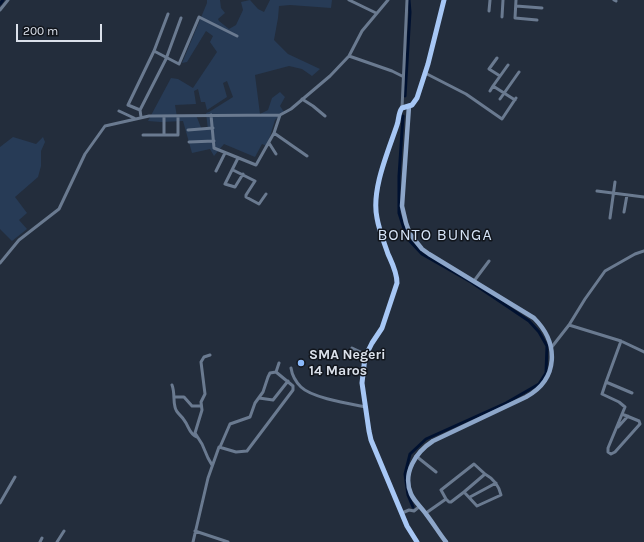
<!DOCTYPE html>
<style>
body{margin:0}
#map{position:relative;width:644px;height:542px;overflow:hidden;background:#232d3c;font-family:Karla,sans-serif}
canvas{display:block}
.scale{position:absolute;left:16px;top:24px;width:86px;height:18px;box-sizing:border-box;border:2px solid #dbe1eb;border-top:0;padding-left:5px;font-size:12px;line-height:14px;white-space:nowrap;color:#dbe1eb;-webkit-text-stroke:3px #11151c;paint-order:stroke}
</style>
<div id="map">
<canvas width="644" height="542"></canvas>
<div class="scale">200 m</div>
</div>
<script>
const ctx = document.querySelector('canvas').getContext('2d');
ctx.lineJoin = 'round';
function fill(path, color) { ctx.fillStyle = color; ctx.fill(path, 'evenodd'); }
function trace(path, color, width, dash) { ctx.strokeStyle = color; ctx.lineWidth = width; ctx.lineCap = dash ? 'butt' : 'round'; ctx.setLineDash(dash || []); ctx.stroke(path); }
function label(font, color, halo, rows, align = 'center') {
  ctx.font = font + ' Karla,sans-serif'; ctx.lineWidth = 3; ctx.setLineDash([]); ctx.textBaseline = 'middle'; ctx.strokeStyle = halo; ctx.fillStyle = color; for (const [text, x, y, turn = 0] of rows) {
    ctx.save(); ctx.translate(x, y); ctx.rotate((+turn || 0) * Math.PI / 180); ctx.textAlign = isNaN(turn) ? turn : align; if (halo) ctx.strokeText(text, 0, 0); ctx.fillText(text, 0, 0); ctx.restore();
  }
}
fill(new Path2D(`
 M 207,0 L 220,0 L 221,8 L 225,13 L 218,19 L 219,21 L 229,29 L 236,25 L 243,10 L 241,2 L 250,0 L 258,9 L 264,12 L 270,0 L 332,0 L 331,8 L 290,5 L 279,6 L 278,18 L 274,40 L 288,54 L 320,69 L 312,76 L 302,69 L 289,66 L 255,75 L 260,114 L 268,110 L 272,98 L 280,92 L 285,97 L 280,106 L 284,112 L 275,120 L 267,146 L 262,144 L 255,157 L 224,144 L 214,156 L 210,149 L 192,153 L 183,121 L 161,122 L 148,121 L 171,78 L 178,79 L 193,88 L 217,52 L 210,42 L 213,36 L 206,31 L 187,62 L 182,63 L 207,3 ZM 227,81 L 233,97 L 209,112 L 206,113 L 208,130 L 202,130 L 196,115 L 177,117 L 175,105 L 196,104 L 194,91 L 198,89 L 201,102 L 205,102 L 207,110 L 227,97 L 223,83 Z
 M 13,137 L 36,144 L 43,137 L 45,142 L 41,151 L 41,166 L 38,177 L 15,197 L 27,213 L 19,220 L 27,229 L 12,241 L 0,229 L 0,147 Z`), '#273b56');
trace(new Path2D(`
 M 0,4 L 3,0
 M 405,96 L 410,12 L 409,0
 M 403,116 L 399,176 L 399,213 L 407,238 L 422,254 L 471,282 L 529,321 L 539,332 L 547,346 L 546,373 L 539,384 L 506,403 L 426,439 L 410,454 L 405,474 L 408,495 L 413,507`), '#001130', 3);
trace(new Path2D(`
 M 349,0 L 376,13
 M 516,0 L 515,18 L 537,20
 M 614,0 L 616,1
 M 516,6 L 542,8
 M 0,10 L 8,0
 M 489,11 L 490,0
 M 502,17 L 503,0
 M 154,51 L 179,64 L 199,17 L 237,36
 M 349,56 L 392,71 L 402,76
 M 497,58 L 489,69 L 500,76
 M 508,65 L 493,86 L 515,100
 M 425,73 L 466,94 L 502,119 L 516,98
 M 490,91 L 493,86
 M 302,99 L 313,106 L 325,116
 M 500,99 L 519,72
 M 402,108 L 407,0
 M 140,110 L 128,105 L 154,51 L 168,14
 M 119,111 L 134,118
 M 211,115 L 214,148 L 256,165 L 274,133 L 280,115
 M 141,117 L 140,110 L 166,59 L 181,18
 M 188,130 L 213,128
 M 274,133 L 307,156
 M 143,135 L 178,135 L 178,116
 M 164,135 L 164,117
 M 189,142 L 214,141
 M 269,143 L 276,154
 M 238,158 L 225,184 L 235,187 L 243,174
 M 233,170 L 255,181 L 246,195 L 246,197 L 259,204 L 266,194
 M 216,171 L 225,153
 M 597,191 L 644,197
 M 624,212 L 627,195
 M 610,218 L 615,182
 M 0,263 L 19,240 L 59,209 L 85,154 L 105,126 L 149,116 L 280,115 L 291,109 L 330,76 L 349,56 L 362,31 L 388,0
 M 474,281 L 489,261
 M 569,325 L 621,341 L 644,352
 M 621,341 L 606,382 L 632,393
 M 352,348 L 365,354
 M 551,348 L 569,325 L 585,299 L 605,271 L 635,254 L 644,251
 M 210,355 L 204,357 L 201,362 L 205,394 L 201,402 L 202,410 L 195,433 L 202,444 L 208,458 L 212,465
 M 291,368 C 292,375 296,382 301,387 C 312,398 351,404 366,407
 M 606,382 L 602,394 L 619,402 L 625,407 L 608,448 L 608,452 L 611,454 L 615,452 L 640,424 L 639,421 L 622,414
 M 172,385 C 175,393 173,400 175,407 C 176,413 181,415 184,420 C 189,426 189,434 197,437
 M 175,397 L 184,397 L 192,406 L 201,406
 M 259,398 L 273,400 L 288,381
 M 618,427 L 628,416
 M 220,447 L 230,424 L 250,417 L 255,403 L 263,392 L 268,377 L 270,373 L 276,372
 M 416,456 L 436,472
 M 464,492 L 477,506 L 501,495 C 499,486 494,479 485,474
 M 470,497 L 496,483
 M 0,503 L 15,477
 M 402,513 L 409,510 L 414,511 L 420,506
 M 426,513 L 446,499 L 441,490 L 474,464 L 485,474 L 464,492 L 451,502 L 449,502 L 446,499
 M 195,531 L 228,542
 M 40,542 L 42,538
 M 57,542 L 64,531
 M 193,542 L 208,478 L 219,447 L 236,452 L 247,451 L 293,390 L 293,386 L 276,372 L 279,363`), '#6a7a90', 3);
trace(new Path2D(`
 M 409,106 L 402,206 L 406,223 L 410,234 L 422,249 L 429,254 L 534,318 C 559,343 559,379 526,397 L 433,441 C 416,452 402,473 411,494 C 414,501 421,507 426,514 C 433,523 439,533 446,542`), '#8da6c9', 4.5);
trace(new Path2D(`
 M 417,542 L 407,526 L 371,440 L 369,431 L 362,383 L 365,357 L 372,343 L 382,328 L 397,283 C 397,272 392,263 388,254 C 384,242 379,230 377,218 C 371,190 388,152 397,125 C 399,120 398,113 402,108 L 412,105 L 417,98 L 428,64 L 444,0`), '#a7c7f5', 5);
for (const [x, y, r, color] of [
 [301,363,4,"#8bbafc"]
]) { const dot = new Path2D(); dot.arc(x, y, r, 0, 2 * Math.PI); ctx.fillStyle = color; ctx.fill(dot); trace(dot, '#11151c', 1.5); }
label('bold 14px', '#dbe1eb', '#11151c', [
 ["SMA Negeri",309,355],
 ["14 Maros",309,371]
], 'left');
ctx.letterSpacing = '1px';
label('16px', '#d6e4f7', '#11151c', [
 ["BONTO BUNGA",435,235]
]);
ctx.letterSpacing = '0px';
</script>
